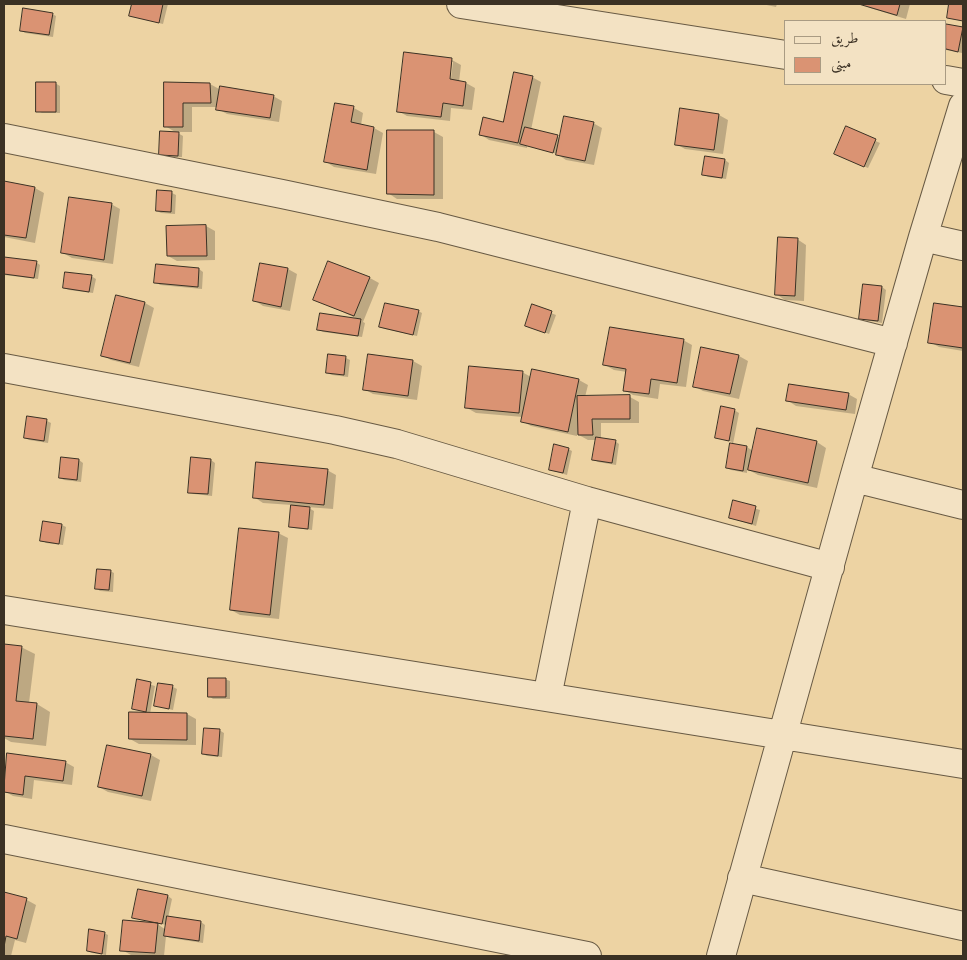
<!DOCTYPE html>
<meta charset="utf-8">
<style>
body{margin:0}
#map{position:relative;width:967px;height:960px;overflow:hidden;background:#edd3a3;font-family:Vollkorn,Amiri,serif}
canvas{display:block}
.frame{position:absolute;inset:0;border:5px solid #3b3124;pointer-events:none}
.legend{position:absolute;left:784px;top:20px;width:162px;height:65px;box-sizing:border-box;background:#f3e2c3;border:1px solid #a99b83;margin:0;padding:6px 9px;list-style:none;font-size:15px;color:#3b3124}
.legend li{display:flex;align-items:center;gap:10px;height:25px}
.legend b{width:25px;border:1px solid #a99b83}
</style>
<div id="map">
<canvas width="967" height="960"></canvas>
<div class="frame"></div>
<ul class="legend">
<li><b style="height:6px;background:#f3e2c3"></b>طريق</li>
<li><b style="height:14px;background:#da9373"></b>مبنى</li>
</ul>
</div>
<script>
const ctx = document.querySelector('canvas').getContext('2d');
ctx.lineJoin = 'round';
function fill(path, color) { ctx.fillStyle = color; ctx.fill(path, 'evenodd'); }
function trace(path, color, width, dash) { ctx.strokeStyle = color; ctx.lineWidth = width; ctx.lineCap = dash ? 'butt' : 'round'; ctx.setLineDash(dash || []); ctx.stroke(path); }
fill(new Path2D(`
 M 133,4 L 168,4 L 163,24 L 130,16 Z
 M 762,4 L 777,4 L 776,7 Z
 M 862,4 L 910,4 L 906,19 L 870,8 Z
 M 52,14 L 56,16 L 53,37 L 25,33 L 21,30 Z
 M 946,25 L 963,29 L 962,53 L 946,50 Z
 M 405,54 L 452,60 L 461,65 L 459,82 L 466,83 L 475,88 L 472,110 L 451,108 L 450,121 L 407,116 L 398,111 ZM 451,62 L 453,62 L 450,86 L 447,85 Z
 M 532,77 L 541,82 L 531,130 L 561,138 L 593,123 L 602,128 L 594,165 L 566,160 L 557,154 L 527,146 L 527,148 L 489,140 L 480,134 L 504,123 Z
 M 55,83 L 60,86 L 60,113 L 42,113 L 38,111 Z
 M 165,84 L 210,84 L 221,90 L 273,96 L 282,101 L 279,122 L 227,114 L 218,109 L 218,107 L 192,107 L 192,132 L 176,132 L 183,136 L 182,157 L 164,157 L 160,154 L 177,133 L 165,126 Z
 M 354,108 L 363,113 L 361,125 L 374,128 L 383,133 L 376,174 L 334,167 L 325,161 Z
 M 719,115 L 728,120 L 723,154 L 685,149 L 676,144 Z
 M 847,128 L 880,143 L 868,168 L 840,156 Z
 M 388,131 L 434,132 L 443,137 L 443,199 L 397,199 L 388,193 Z
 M 725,160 L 729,163 L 726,179 L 708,177 L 704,174 Z
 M 4,183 L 35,188 L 44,193 L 35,243 L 4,237 Z
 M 158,192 L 172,193 L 176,195 L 175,214 L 161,213 L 157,211 Z
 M 111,204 L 120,209 L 113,264 L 72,258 L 63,253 Z
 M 206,226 L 215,231 L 215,260 L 177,261 L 168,256 L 168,227 Z
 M 797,239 L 806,245 L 804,301 L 785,300 L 776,294 Z
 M 4,258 L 36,262 L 40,265 L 38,279 L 4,275 Z
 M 157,265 L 199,269 L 203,272 L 202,289 L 160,285 L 156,282 Z
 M 288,269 L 297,274 L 290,311 L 263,306 L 254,300 Z
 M 91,276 L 96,279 L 93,293 L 69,290 L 64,288 Z
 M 370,278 L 379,283 L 363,322 L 365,323 L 362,337 L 323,332 L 318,329 L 321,314 L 362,321 L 315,299 Z
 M 864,285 L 882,287 L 886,290 L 882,323 L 864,320 L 860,318 Z
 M 116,296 L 145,303 L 154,308 L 139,367 L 111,360 L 102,355 Z
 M 935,304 L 963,308 L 963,351 L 939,347 L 930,342 Z
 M 533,306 L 556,315 L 549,334 L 531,327 Z
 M 418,311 L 422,313 L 417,336 L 385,329 L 380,327 Z
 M 683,340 L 692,345 L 686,387 L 660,384 L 658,399 L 633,395 L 624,390 L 627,372 L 614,370 L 605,365 Z
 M 702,348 L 739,356 L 748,361 L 739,399 L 703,391 L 694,386 Z
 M 329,356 L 346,358 L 350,360 L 348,377 L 332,375 L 327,373 Z
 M 413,361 L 422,366 L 417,400 L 373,394 L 364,389 Z
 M 522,372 L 531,377 L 579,380 L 588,385 L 585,397 L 630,397 L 639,402 L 639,423 L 601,423 L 601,439 L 615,441 L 619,444 L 616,465 L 598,462 L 594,460 L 597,440 L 588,440 L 577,434 L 577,436 L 531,426 L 522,421 L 523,417 L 476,413 L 467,408 Z
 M 848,394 L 857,399 L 855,414 L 796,406 L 787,400 Z
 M 734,410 L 739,413 L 733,444 L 747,447 L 753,451 L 817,442 L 826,448 L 817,488 L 758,475 L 747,469 L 747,473 L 731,470 L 727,468 L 732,442 L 717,437 Z
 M 28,417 L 47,421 L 51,423 L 48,443 L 29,440 L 25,438 Z
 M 568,449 L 572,451 L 567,475 L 550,470 Z
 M 192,458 L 211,460 L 215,463 L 212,496 L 194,494 L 189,492 Z
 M 79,460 L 83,463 L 81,482 L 64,480 L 60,478 Z
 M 327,470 L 336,475 L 333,509 L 307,507 L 314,511 L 312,530 L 294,528 L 290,526 L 292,505 L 263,503 L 254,497 Z
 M 734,502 L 760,510 L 756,526 L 730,518 Z
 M 62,525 L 66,527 L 63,545 L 46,543 L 42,540 Z
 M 278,533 L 288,538 L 279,619 L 240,615 L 231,610 Z
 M 110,571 L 114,573 L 113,592 L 100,591 L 96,588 Z
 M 4,645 L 21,647 L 35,654 L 29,703 L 37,704 L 50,712 L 46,746 L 11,742 L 4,738 Z
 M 225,679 L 230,681 L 230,699 L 213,699 L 209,696 Z
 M 138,681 L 155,686 L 150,714 L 187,714 L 196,719 L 196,745 L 139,744 L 130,739 L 145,714 L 145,712 L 133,708 Z
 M 173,687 L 177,689 L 173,710 L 155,706 Z
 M 219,730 L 224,733 L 222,757 L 207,756 L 203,754 Z
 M 108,746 L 151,755 L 160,760 L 151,801 L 108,792 L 99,787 Z
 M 8,755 L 65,762 L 74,767 L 72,785 L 34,780 L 32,799 L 13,796 L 4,791 Z
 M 138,891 L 168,896 L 172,899 L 168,918 L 201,922 L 205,925 L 203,943 L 170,938 L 166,936 L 164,956 L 131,955 L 122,950 L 150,924 L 150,922 L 133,917 ZM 156,923 L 167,925 L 166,930 Z
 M 4,894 L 27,900 L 36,905 L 26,943 L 15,940 L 11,956 L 4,956 Z
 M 104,933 L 108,935 L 106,955 L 92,953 L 88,951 Z`), '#0003');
const building = new Path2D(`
 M 132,4 L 163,4 L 159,23 L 129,16 Z
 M 859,4 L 900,4 L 897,15 Z
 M 949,4 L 963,4 L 963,21 L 947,18 Z
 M 23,8 L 53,13 L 49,35 L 20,31 Z
 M 946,24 L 963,27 L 958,52 L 946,49 Z
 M 404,52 L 452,58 L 450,79 L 466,82 L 463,106 L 443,103 L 441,117 L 397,112 Z
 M 514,72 L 533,76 L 518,143 L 479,135 L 483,117 L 503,122 Z
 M 36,82 L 56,82 L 56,112 L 36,112 Z
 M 164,82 L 210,83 L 211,103 L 183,103 L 183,127 L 164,127 Z
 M 220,86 L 274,95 L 270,118 L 216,110 Z
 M 335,103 L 354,106 L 351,122 L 374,127 L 367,170 L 324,162 Z
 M 680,108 L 719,114 L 714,150 L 675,145 Z
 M 564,116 L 594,122 L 585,161 L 556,155 Z
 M 846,126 L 876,139 L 864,167 L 834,154 Z
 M 525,127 L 558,135 L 553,153 L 520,144 Z
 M 387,130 L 434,130 L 434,195 L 387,194 Z
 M 160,131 L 179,132 L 178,156 L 159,155 Z
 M 705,156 L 725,159 L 722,178 L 702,175 Z
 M 4,181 L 35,187 L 26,238 L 4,235 Z
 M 157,190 L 172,191 L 171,212 L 156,211 Z
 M 69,197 L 112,203 L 104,260 L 61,253 Z
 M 206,225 L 207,256 L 167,256 L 166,226 Z
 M 778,237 L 798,238 L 795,296 L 775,295 Z
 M 4,257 L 37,261 L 34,278 L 4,274 Z
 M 328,261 L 370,277 L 354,316 L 313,300 Z
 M 260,263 L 288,268 L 281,307 L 253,301 Z
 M 156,264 L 199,268 L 198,287 L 154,283 Z
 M 65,272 L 92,275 L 89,292 L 63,288 Z
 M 863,284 L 882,286 L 878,321 L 859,319 Z
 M 116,295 L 145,302 L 130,363 L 101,356 Z
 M 385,303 L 419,310 L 413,335 L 379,327 Z
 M 934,303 L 963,307 L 963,348 L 928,343 Z
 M 532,304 L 552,311 L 545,333 L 525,326 Z
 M 320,313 L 361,319 L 358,336 L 317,330 Z
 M 610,327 L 684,339 L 677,383 L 651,379 L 649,394 L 623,391 L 626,369 L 603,365 Z
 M 701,347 L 739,355 L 730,394 L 693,387 Z
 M 328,354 L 346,356 L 344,375 L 326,373 Z
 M 368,354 L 413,360 L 408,396 L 363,390 Z
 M 469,366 L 523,371 L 519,413 L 465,408 Z
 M 532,369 L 579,379 L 568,432 L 521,422 Z
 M 789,384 L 849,393 L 846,410 L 786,401 Z
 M 630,395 L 630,419 L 592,419 L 593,435 L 578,435 L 577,396 Z
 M 721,406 L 735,409 L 729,441 L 715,438 Z
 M 27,416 L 47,419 L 44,441 L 24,438 Z
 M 757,428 L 817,441 L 808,483 L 748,470 Z
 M 596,437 L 616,440 L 612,463 L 592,460 Z
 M 730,443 L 747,446 L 743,471 L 726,468 Z
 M 554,444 L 569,448 L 563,473 L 549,470 Z
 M 61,457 L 79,459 L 77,480 L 59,478 Z
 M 191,457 L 211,459 L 208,494 L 188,493 Z
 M 256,462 L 328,469 L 324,505 L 253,498 Z
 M 733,500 L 756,506 L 752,524 L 729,518 Z
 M 291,505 L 310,507 L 308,529 L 289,527 Z
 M 43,521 L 62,524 L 59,544 L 40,541 Z
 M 239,528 L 279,532 L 270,615 L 230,610 Z
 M 97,569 L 111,570 L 109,590 L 95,589 Z
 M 4,644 L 22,646 L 16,701 L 37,703 L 33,739 L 4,736 Z
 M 208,678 L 226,678 L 226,697 L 208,697 Z
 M 137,679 L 151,682 L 146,712 L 132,709 Z
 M 158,683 L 173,685 L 169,709 L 154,706 Z
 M 129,712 L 187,713 L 187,740 L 129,739 Z
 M 204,728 L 220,729 L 218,756 L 202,754 Z
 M 107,745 L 151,754 L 142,796 L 98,787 Z
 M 7,753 L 66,761 L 63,781 L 25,776 L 23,795 L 4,792 Z
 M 138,889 L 168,895 L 162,924 L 132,918 Z
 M 4,892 L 27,898 L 17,939 L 6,936 L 4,947 Z
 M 167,916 L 201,921 L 199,941 L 164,936 Z
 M 123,920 L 158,923 L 155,953 L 120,951 Z
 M 89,929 L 105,932 L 102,954 L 87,951 Z`);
fill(building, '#da9373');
trace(building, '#3b3124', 1);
const minor = new Path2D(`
 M 461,4 L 786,55
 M 946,80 L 963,83
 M 4,138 L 282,194 L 438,227 L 893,343
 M 923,237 L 963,246
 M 4,368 L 335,430 L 397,444 L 587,501 L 830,567
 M 854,478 L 963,505
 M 4,610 L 963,764
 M 547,697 L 587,501
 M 4,839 L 587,956
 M 742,878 L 963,926
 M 721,956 L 854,478 L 923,237 L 963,106`);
trace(minor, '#685a44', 30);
trace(minor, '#f3e2c3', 28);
</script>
